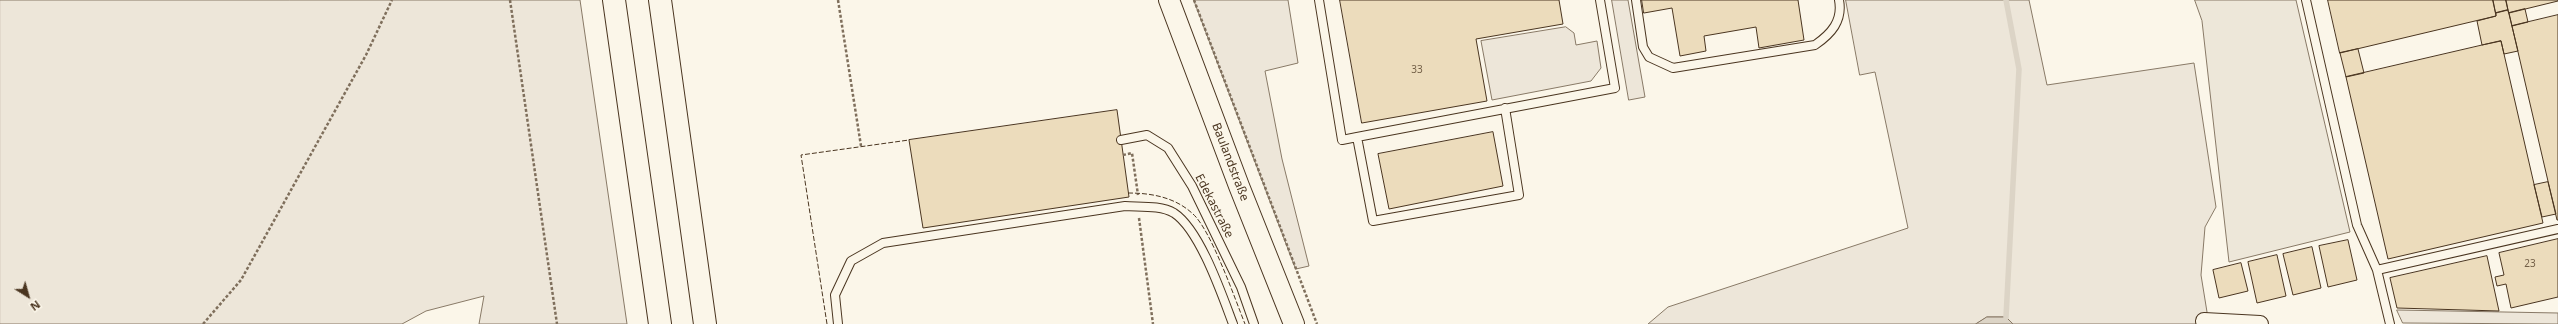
<!DOCTYPE html>
<meta charset="utf-8">
<style>
body{margin:0}
#map{position:relative;width:2558px;height:324px;overflow:hidden;background:#fbf6e9;font-family:"Noto Sans",sans-serif}
canvas{display:block}
.north{position:absolute;left:8px;top:276px;width:40px;height:40px;-webkit-text-stroke:3px #fbf6e9;paint-order:stroke;rotate:143deg;font-size:11px;font-weight:700;line-height:16px;text-align:center;color:#4a3520}
.north::after{content:'';display:block;margin:auto;width:14px;height:18px;background:#4a3520;clip-path:polygon(50% 0,100% 100%,50% 72%,0 100%)}
</style>
<div id="map">
<canvas width="2558" height="324"></canvas>
<div class="north">N</div>
</div>
<script>
const ctx = document.querySelector('canvas').getContext('2d');
ctx.lineJoin = 'round';
function fill(path, color) { ctx.fillStyle = color; ctx.fill(path, 'evenodd'); }
function trace(path, color, width, dash) { ctx.strokeStyle = color; ctx.lineWidth = width; ctx.lineCap = dash ? 'butt' : 'round'; ctx.setLineDash(dash || []); ctx.stroke(path); }
function label(font, color, halo, rows, align = 'center') {
  ctx.font = font + ' "Noto Sans",sans-serif'; ctx.lineWidth = 3; ctx.setLineDash([]); ctx.textBaseline = 'middle'; ctx.strokeStyle = halo; ctx.fillStyle = color; for (const [text, x, y, turn = 0] of rows) {
    ctx.save(); ctx.translate(x, y); ctx.rotate((+turn || 0) * Math.PI / 180); ctx.textAlign = isNaN(turn) ? turn : align; if (halo) ctx.strokeText(text, 0, 0); ctx.fillText(text, 0, 0); ctx.restore();
  }
}
const green = new Path2D(`
 M 0,0 L 580,0 L 627,324 L 479,324 L 484,296 L 426,311 L 402,324 L 0,324 Z
 M 1194,0 L 1288,0 L 1298,63 L 1265,71 L 1282,159 L 1309,266 L 1296,269 Z
 M 1612,0 L 1628,0 L 1645,97 L 1629,100 Z
 M 1846,0 L 2029,0 L 2047,85 L 2194,63 L 2216,207 L 2205,227 L 2201,275 L 2207,312 L 2203,324 L 2013,324 L 2006,317 L 1987,317 L 1976,324 L 1648,324 L 1668,307 L 1908,228 L 1875,72 L 1860,75 Z
 M 1566,27 L 1574,33 L 1576,45 L 1597,41 L 1601,68 L 1591,81 L 1492,100 L 1481,41 Z
 M 2397,310 L 2558,313 L 2558,324 L 2403,323 Z`);
fill(green, '#ede6d9');
trace(green, '#887966', 1);
const parking = new Path2D(`
 M 2195,0 L 2296,0 L 2350,232 L 2229,262 L 2202,21 Z`);
fill(parking, '#ede7d9');
trace(parking, '#887966', 1);
const water = new Path2D(`
 M 1987,317 L 2006,317 L 2013,324 L 1976,324 Z`);
fill(water, '#dcd4c6');
trace(water, '#887966', 1);
trace(new Path2D(`
 M 2006,317 L 2019,69 L 2006,0`), '#dcd4c6', 5.5);
const building = new Path2D(`
 M 1340,0 L 1559,0 L 1563,24 L 1476,39 L 1487,101 L 1362,123 Z
 M 1642,0 L 1798,0 L 1804,40 L 1759,48 L 1756,27 L 1704,36 L 1706,51 L 1680,56 L 1672,8 L 1644,13 Z
 M 2328,0 L 2493,0 L 2496,16 L 2340,53 Z
 M 2493,0 L 2506,0 L 2508,10 L 2496,13 Z
 M 2506,0 L 2558,0 L 2558,1 L 2509,13 Z
 M 2525,9 L 2528,22 L 2512,26 L 2509,13 Z
 M 2508,10 L 2518,51 L 2504,54 L 2501,41 L 2482,45 L 2477,21 L 2496,16 L 2496,13 Z
 M 2558,15 L 2558,220 L 2557,220 L 2512,26 Z
 M 2501,41 L 2543,223 L 2388,259 L 2346,77 Z
 M 2358,49 L 2364,73 L 2346,77 L 2340,53 Z
 M 1117,110 L 1129,197 L 923,228 L 909,140 Z
 M 1493,132 L 1503,186 L 1389,209 L 1378,154 Z
 M 2548,182 L 2556,214 L 2542,217 L 2534,185 Z
 M 2558,239 L 2558,297 L 2511,308 L 2506,284 L 2497,286 L 2495,277 L 2504,275 L 2499,253 Z
 M 2348,240 L 2357,280 L 2328,287 L 2319,246 Z
 M 2312,247 L 2321,288 L 2293,295 L 2283,254 Z
 M 2277,255 L 2286,296 L 2257,303 L 2248,262 Z
 M 2487,256 L 2499,311 L 2397,308 L 2390,278 Z
 M 2241,263 L 2248,291 L 2219,298 L 2213,270 Z`);
fill(building, '#ecdcbc');
trace(building, '#4a3520', 1);
const service = new Path2D(`
 M 1319,0 L 1342,140 L 1357,137
 M 1636,0 L 1643,47 L 1649,57 L 1673,68 L 1815,45 C 1831,34 1843,21 1839,0
 M 2306,0 L 2357,225 L 2377,270 L 2390,324
 M 1505,108 L 1519,195 L 1373,221 L 1357,137 L 1615,88 L 1600,0
 M 1121,140 L 1147,135 L 1168,148 L 1192,186 L 1241,287 L 1254,324
 M 2377,270 L 2558,229
 M 838,324 L 835,295 L 851,261 L 883,243 L 1125,206 C 1140,207 1161,205 1174,213 C 1200,230 1222,295 1233,324`);
const minor = new Path2D(`
 M 2204,321 L 2260,324`);
const tertiary = new Path2D(`
 M 1169,0 L 1239,186 L 1294,324`);
const motorway = new Path2D(`
 M 614,0 L 660,324
 M 660,0 L 705,324`);
trace(service, '#4a3520', 10);
trace(minor, '#4a3520', 18);
trace(tertiary, '#4a3520', 22);
trace(motorway, '#4a3520', 24);
trace(new Path2D(`
 M 510,0 L 557,324
 M 838,0 L 861,146
 M 1194,0 L 1317,324
 M 1123,155 L 1132,153 L 1138,195
 M 1139,218 L 1153,324
 M 203,324 L 241,280 L 366,55 L 392,0`), '#7f6f5c', 2.5, [3, 2]);
trace(service, '#fbf6e9', 8);
trace(minor, '#fbf6e9', 16);
trace(tertiary, '#fbf6e9', 20);
trace(motorway, '#fbf6e9', 22);
trace(new Path2D(`
 M 1128,193 C 1151,193 1175,197 1193,214 C 1211,230 1235,299 1245,324
 M 827,324 L 801,155 L 909,140`), '#4a3520', 1, [5, 2]);
label('10px', '#725f47', null, [
 ["33",1417,70],
 ["23",2530,264]
]);
label('12px', '#4a3520', '#fbf6e9', [
 ["Baulandstraße",1230,162,69],
 ["Edekastraße",1214,206,63]
]);
</script>
